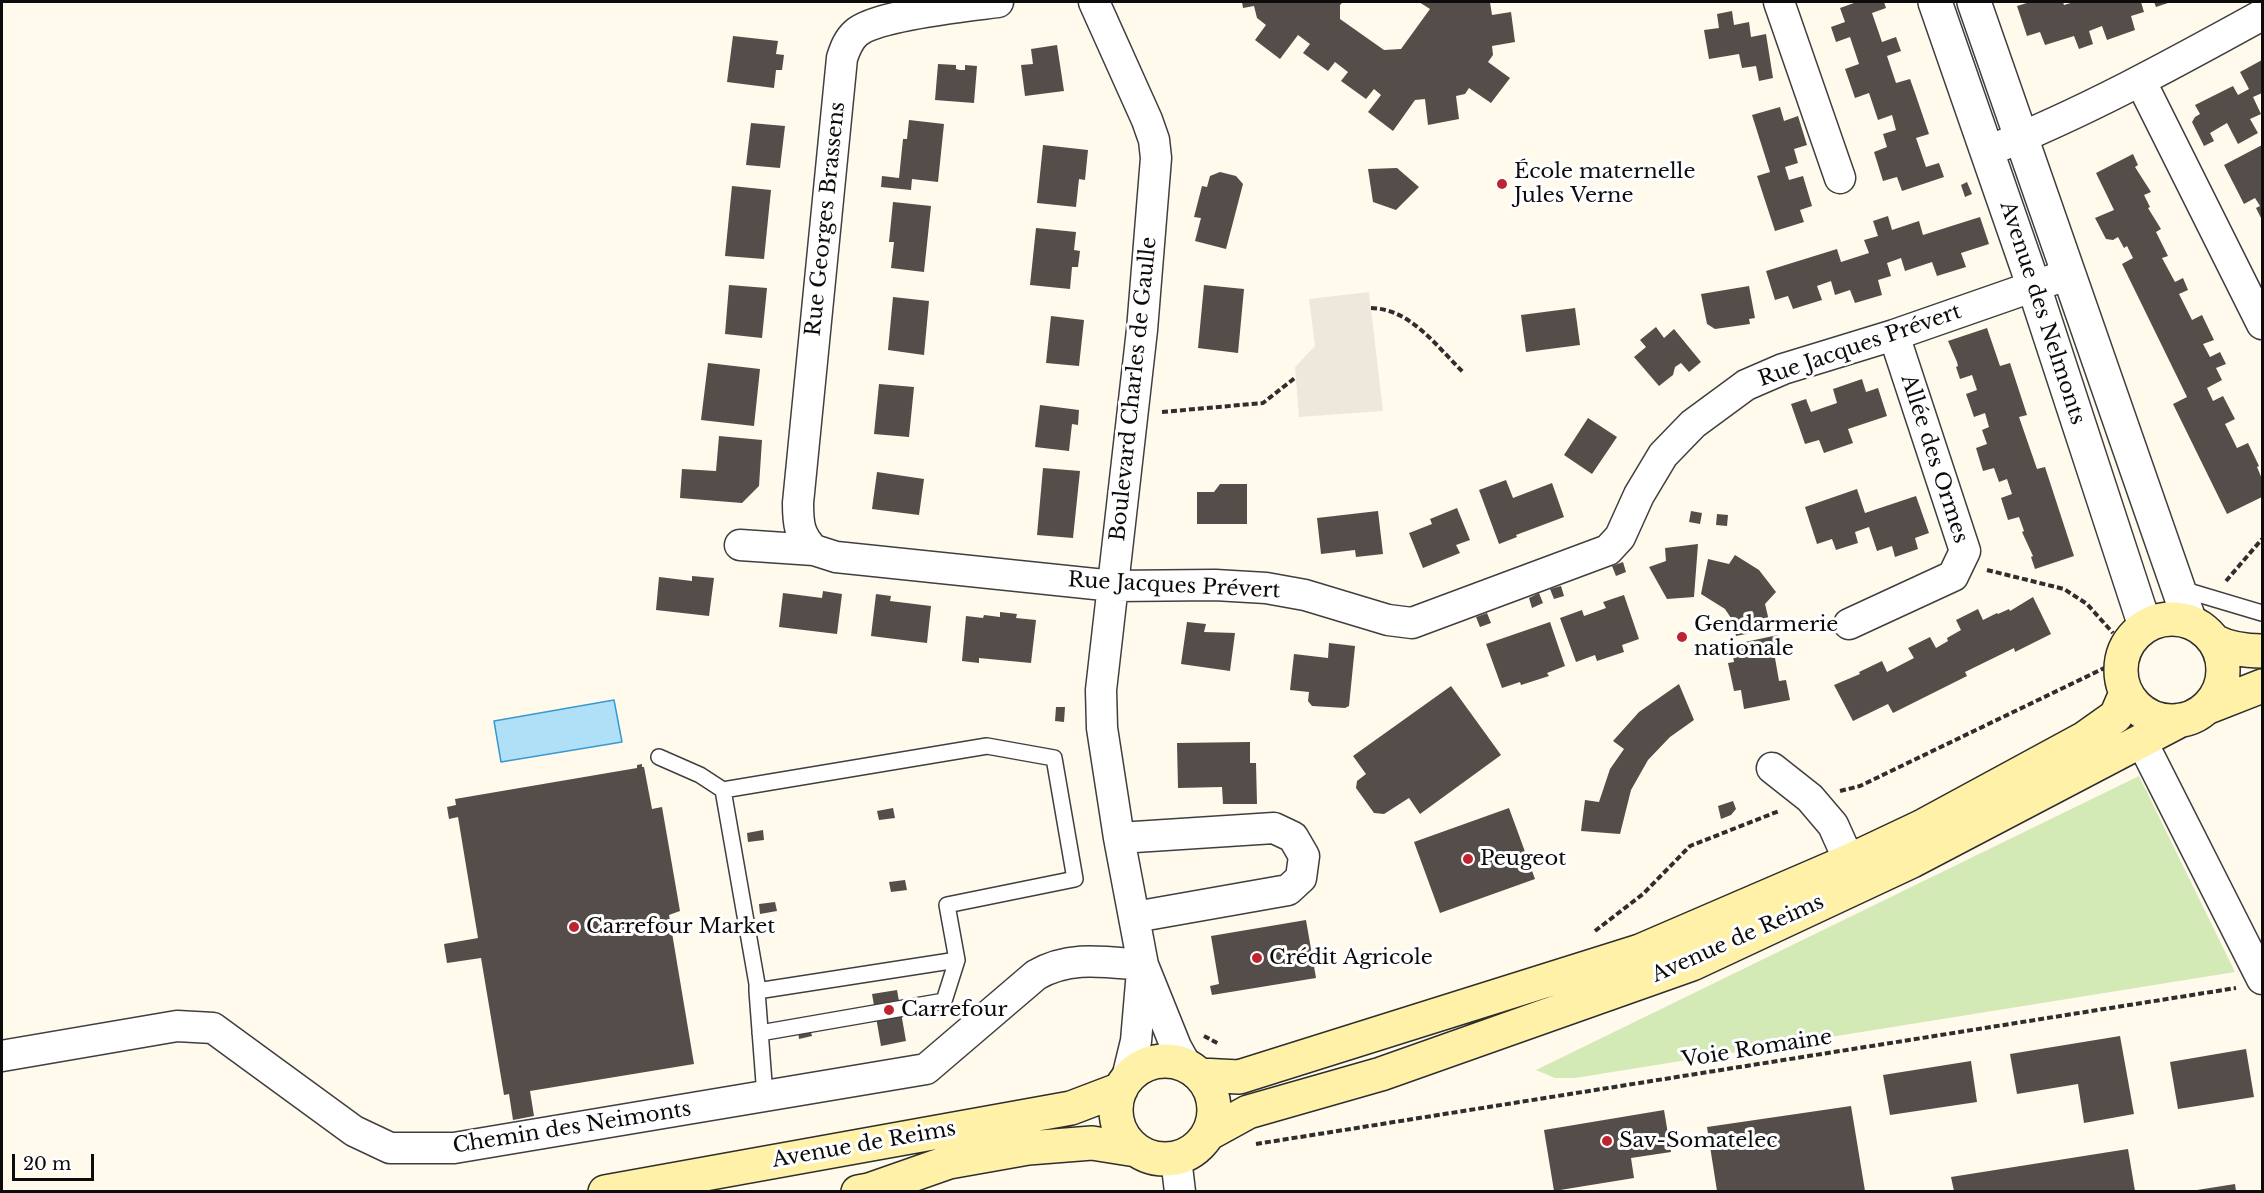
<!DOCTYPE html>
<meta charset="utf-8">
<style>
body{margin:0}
#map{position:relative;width:2264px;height:1193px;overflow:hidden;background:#fffaec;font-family:"Libre Baskerville",serif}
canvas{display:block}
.frame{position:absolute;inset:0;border:3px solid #0c0c0c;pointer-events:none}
.scale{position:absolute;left:12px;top:1154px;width:82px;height:27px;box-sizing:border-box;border:3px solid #0c0c0c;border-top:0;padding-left:8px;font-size:18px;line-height:21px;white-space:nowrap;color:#0c0c0c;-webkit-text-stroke:4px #fff;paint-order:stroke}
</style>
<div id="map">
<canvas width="2264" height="1193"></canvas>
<div class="frame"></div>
<div class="scale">20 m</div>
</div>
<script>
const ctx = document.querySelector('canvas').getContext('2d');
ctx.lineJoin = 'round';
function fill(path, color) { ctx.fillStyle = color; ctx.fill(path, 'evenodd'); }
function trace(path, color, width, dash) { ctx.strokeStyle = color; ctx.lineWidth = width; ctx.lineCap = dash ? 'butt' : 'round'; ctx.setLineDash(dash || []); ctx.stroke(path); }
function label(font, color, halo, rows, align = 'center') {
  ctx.font = font + ' "Libre Baskerville",serif'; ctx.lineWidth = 6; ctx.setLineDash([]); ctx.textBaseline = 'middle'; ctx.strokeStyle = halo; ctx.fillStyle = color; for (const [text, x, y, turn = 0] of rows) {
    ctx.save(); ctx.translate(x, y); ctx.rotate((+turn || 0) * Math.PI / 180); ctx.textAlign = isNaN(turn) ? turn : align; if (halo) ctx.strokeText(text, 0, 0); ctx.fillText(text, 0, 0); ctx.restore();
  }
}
fill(new Path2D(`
 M 2139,776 L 2235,972 L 1575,1078 L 1555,1078 L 1536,1070 Z`), '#d3e9b6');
fill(new Path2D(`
 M 1369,292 L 1383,411 L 1299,417 L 1295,367 L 1315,346 L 1309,299 Z`), '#eee8dc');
const water = new Path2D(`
 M 614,700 L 622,742 L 501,762 L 494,721 Z`);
fill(water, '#b0e0f7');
trace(water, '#3799ce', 1.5);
fill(new Path2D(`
 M 1242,2 L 1343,2 L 1340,5 L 1340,19 L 1384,50 L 1401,49 L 1430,9 L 1419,2 L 1490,2 L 1492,15 L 1511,12 L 1515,42 L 1492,46 L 1493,55 L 1488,62 L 1510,78 L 1491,103 L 1469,88 L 1465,94 L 1456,96 L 1459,119 L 1428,125 L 1425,99 L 1415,100 L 1393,131 L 1368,112 L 1381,95 L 1374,89 L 1366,99 L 1341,81 L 1348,72 L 1335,62 L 1328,71 L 1303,53 L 1310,44 L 1298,35 L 1280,59 L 1255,40 L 1266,25 L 1257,18 L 1254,6 L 1243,8 Z
 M 1853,2 L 1884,2 L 1886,8 L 1872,13 L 1882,42 L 1896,37 L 1901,51 L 1887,56 L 1896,83 L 1910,79 L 1915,93 L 1929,134 L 1916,138 L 1926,167 L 1939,163 L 1944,177 L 1902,191 L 1897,177 L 1883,181 L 1874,152 L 1887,147 L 1883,134 L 1896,130 L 1892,115 L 1878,120 L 1869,93 L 1855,98 L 1845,69 L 1859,64 L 1850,37 L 1836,42 L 1831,27 L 1845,22 L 1840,8 L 1854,3 Z
 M 2030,2 L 2063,2 L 2064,5 L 2074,2 L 2141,2 L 2144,12 L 2131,16 L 2135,30 L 2107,40 L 2102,26 L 2089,31 L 2093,44 L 2079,49 L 2074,36 L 2045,45 L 2040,32 L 2027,36 L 2017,6 Z
 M 2154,2 L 2171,2 L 2156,7 Z
 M 1732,11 L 1734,25 L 1749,22 L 1751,37 L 1766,34 L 1773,78 L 1759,81 L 1756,66 L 1742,68 L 1739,54 L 1709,59 L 1704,30 L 1719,28 L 1717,14 Z
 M 733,36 L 778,41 L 776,54 L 784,55 L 782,70 L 776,70 L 774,88 L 727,82 Z
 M 1057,45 L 1064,91 L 1025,96 L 1021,65 L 1033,64 L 1031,49 Z
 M 2262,60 L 2262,93 L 2253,97 L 2261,114 L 2250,119 L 2258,133 L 2238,144 L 2227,123 L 2210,133 L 2214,141 L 2204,146 L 2192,122 L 2195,117 L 2200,114 L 2195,105 L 2233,86 L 2238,95 L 2249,89 L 2240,72 Z
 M 938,64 L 956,65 L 956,69 L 960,70 L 965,70 L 965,65 L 977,66 L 974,103 L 935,100 Z
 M 1780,107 L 1784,121 L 1798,116 L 1807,145 L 1794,149 L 1798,163 L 1785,167 L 1789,180 L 1803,176 L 1812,206 L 1800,210 L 1804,222 L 1775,231 L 1757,176 L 1770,172 L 1752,115 Z
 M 909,120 L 944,124 L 938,182 L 912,179 L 911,190 L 881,187 L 882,176 L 899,178 L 903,139 L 907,139 Z
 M 751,123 L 785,126 L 780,168 L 746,165 Z
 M 1043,145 L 1088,150 L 1085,180 L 1079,179 L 1076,207 L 1037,203 Z
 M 2262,145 L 2262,220 L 2256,208 L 2260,206 L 2255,198 L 2244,204 L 2224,165 Z
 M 2133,154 L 2138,165 L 2135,167 L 2151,192 L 2144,195 L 2150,207 L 2148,208 L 2161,229 L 2156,232 L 2168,256 L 2162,258 L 2175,282 L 2183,278 L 2188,290 L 2179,294 L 2192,320 L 2202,315 L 2214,340 L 2203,344 L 2210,357 L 2220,352 L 2226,364 L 2216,368 L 2222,380 L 2207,388 L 2213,401 L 2223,396 L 2235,419 L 2225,424 L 2237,448 L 2248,443 L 2259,466 L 2257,467 L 2262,479 L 2262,497 L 2227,514 L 2173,404 L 2187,397 L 2122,264 L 2133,258 L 2127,246 L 2124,248 L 2118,237 L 2113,240 L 2106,239 L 2095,218 L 2114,210 L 2096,173 Z
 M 1397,168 L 1419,187 L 1396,210 L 1373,202 L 1368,169 Z
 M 1220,172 L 1236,176 L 1243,184 L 1226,249 L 1195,241 L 1201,218 L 1194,217 L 1202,186 L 1207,187 L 1210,176 Z
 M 1967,182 L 1972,194 L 1965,197 L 1961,185 Z
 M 732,186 L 771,190 L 764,259 L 725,256 Z
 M 893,202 L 931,206 L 924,272 L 891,268 L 894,242 L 889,242 Z
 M 1888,216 L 1892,230 L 1919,221 L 1923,235 L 1980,217 L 1989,244 L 1961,253 L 1966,267 L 1937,276 L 1932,262 L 1905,271 L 1901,258 L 1887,263 L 1891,276 L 1878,280 L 1882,295 L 1855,303 L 1850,290 L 1835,295 L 1831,281 L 1817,286 L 1822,300 L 1793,309 L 1788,296 L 1775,300 L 1766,271 L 1837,249 L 1841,262 L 1869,253 L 1864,240 L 1878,236 L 1873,221 Z
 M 1036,228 L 1076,232 L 1074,250 L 1080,251 L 1078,267 L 1072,267 L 1070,289 L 1030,285 Z
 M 729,285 L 767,288 L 762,338 L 725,334 Z
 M 1204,285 L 1244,289 L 1238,353 L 1198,348 Z
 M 1749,286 L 1755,318 L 1749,319 L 1750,324 L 1715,329 L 1707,324 L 1701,294 Z
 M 893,297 L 929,301 L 924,355 L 888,350 Z
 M 1575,308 L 1580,345 L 1526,352 L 1521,315 Z
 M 1051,316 L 1084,320 L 1079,366 L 1046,363 Z
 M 1656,327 L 1664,338 L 1674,329 L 1701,362 L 1689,372 L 1681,363 L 1675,367 L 1673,375 L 1659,386 L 1634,357 L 1646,347 L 1640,340 Z
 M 1987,328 L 2000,366 L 2010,363 L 2027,415 L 2019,417 L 2037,469 L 2045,467 L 2074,556 L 2035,569 L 2031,557 L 2033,556 L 2022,532 L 2024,531 L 2019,517 L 2008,520 L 2001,498 L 2012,494 L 2007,479 L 1999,482 L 1994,468 L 1983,471 L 1976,448 L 1987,444 L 1982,430 L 1989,427 L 1985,413 L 1974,417 L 1966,394 L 1977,390 L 1972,375 L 1960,379 L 1956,367 L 1958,366 L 1957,362 L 1948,341 Z
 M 708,363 L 760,369 L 754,426 L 701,420 Z
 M 1862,379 L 1866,392 L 1878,388 L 1887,416 L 1848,429 L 1853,443 L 1824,453 L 1819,440 L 1805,444 L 1791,404 L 1806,399 L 1811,412 L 1837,403 L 1833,389 Z
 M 879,384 L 914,387 L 909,437 L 874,434 Z
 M 1040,405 L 1079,410 L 1078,425 L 1072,424 L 1069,451 L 1035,447 Z
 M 1588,418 L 1617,437 L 1592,474 L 1564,455 Z
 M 719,436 L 762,440 L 759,486 L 742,503 L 680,498 L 682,469 L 716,471 Z
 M 1043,468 L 1080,471 L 1073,538 L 1037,535 Z
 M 877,472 L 924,479 L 919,515 L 872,509 Z
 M 1506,480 L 1513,498 L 1552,483 L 1564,517 L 1516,535 L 1517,537 L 1499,544 L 1479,490 Z
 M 1220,484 L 1247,484 L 1247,524 L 1197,524 L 1197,492 L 1214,492 Z
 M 1857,489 L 1865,513 L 1916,496 L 1929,533 L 1915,538 L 1918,549 L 1895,557 L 1892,546 L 1877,551 L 1869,527 L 1855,532 L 1858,543 L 1836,550 L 1832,539 L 1817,544 L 1805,507 Z
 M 1457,508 L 1470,540 L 1456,545 L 1460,553 L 1423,568 L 1409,533 L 1432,524 L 1430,519 Z
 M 1378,511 L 1383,554 L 1356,557 L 1355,550 L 1321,554 L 1317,518 Z
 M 1691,511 L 1702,513 L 1700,524 L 1689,522 Z
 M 1717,514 L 1728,515 L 1727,526 L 1716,525 Z
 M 1698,544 L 1694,597 L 1667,599 L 1649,567 L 1666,561 L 1665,548 Z
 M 1735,555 L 1759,570 L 1776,592 L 1765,604 L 1771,629 L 1736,636 L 1733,621 L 1725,609 L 1701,594 L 1708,559 L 1729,564 Z
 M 1623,562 L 1626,572 L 1616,576 L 1612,566 Z
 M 692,576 L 714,578 L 709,616 L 656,610 L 659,577 L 692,581 Z
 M 1561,586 L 1564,596 L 1554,599 L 1550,589 Z
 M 823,591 L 842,594 L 837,634 L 779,627 L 783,593 L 822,598 Z
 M 1539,593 L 1543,603 L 1532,608 L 1529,598 Z
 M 876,594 L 891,596 L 890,601 L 931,606 L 927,643 L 871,636 Z
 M 1624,595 L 1639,639 L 1622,645 L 1624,652 L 1597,661 L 1595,655 L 1576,662 L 1560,618 L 1582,610 L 1584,616 L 1606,608 L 1603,602 Z
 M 2033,597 L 2051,634 L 2015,652 L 2014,648 L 1965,672 L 1967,676 L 1893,713 L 1888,704 L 1853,721 L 1834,685 L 1860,674 L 1859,672 L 1882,661 L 1887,672 L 1914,658 L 1908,648 L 1930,637 L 1936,648 L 1948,641 L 1947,638 L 1961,630 L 1956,620 L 1978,609 L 1983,620 L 1997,613 L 1998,614 L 2009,609 L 2010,611 Z
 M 1000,612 L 1017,614 L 1016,618 L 1036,620 L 1031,663 L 979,658 L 979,663 L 962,661 L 966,616 L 983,618 L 984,615 L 1000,617 Z
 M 1487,613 L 1491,623 L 1480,627 L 1476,617 Z
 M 1187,622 L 1206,624 L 1204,632 L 1235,633 L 1230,671 L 1181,664 Z
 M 1550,622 L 1565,666 L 1547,673 L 1549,676 L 1521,685 L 1520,682 L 1502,688 L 1486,644 Z
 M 1778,635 L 1782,657 L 1775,658 L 1779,681 L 1786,680 L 1790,700 L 1744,709 L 1741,690 L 1734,691 L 1728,663 L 1734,662 L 1731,645 Z
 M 1329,643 L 1355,646 L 1349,706 L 1345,708 L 1312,706 L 1308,701 L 1309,692 L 1290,690 L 1294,654 L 1328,658 Z
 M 1679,684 L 1694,720 L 1670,737 L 1648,760 L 1631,790 L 1620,834 L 1581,831 L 1585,800 L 1599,802 L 1610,769 L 1624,749 L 1613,741 L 1639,712 Z
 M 1451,686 L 1501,755 L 1420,814 L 1409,798 L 1384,814 L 1374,813 L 1356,788 L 1357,781 L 1366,774 L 1353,756 Z
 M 1056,707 L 1065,707 L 1064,722 L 1055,721 Z
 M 1250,742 L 1250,763 L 1256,763 L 1257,804 L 1223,804 L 1222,787 L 1178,788 L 1177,743 Z
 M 642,764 L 642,767 L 644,767 L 652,809 L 662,807 L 680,911 L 669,915 L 694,1064 L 530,1091 L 534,1116 L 513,1120 L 509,1094 L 504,1095 L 481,958 L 447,963 L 444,944 L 478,938 L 458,817 L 449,819 L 447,807 L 456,805 L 455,799 L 637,768 L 637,765 Z
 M 1733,801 L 1736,809 L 1731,815 L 1721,819 L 1718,806 Z
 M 893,808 L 895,818 L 879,820 L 877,811 Z
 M 1509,808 L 1535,879 L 1440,913 L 1414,842 Z
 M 763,830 L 764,840 L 748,842 L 747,833 Z
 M 905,880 L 907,890 L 891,892 L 889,882 Z
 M 775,902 L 777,911 L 760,914 L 759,904 Z
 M 1306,920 L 1316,978 L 1212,995 L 1210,986 L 1219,984 L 1211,936 Z
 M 897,990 L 906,1041 L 881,1046 L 872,994 Z
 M 810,1028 L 812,1036 L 799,1039 L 798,1030 Z
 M 2120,1036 L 2134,1114 L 2084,1123 L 2078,1084 L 2017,1094 L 2010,1054 Z
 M 2246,1049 L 2254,1097 L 2178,1109 L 2170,1062 Z
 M 1971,1061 L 1977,1102 L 1890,1115 L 1883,1075 Z
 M 1851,1106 L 1865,1191 L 1717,1191 L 1707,1127 Z
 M 1664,1110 L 1671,1152 L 1631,1158 L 1634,1178 L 1554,1191 L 1544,1130 Z
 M 2128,1149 L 2135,1191 L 1954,1191 L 1951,1177 Z
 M 2235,1184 L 2236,1191 L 2197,1191 L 2197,1190 Z`), '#554d49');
const service = new Path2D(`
 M 2178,588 L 2262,613
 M 659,757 L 700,775 L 723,790
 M 757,991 L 957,960 L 947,905 L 1075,879 L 1054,758 L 987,746 L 723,790 L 757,984 L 757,991 L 765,1096
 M 760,1033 L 944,1001 L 957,960`);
const minor = new Path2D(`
 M 1094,2 L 1147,120 L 1154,140 L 1156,158 L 1142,330 L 1101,690 L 1102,728 L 1119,838 L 1143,965 L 1176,1047 L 1186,1065
 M 1779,2 L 1840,178
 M 2141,82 L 2262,324
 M 1988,151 C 2084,113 2173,64 2262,15
 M 740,545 L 814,550 L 836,557 L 1114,586 L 1215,585 L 1266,588 L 1305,595 L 1388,620 L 1412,623 L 1608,550 L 1620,537 L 1639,495 L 1663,455 L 1693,424 L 1746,385 L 1783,369 L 1894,335 L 2069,274
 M 814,550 C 799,536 798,523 798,503 L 842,58 C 845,49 848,40 856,33 C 876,15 967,6 998,2
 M 1849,624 L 1953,576 L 1965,551 L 1894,335
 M 2142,742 L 2262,979
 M 1772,768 L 1810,798 L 1833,825 L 1859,883
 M 1119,838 L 1274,828 L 1293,837 L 1304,856 L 1301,878 L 1288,890 L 1135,917
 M 2,1056 L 177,1026 L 213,1028 L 354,1131 L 390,1148 L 454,1148 L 926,1069 L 1036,975 C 1070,955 1105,962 1143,965
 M 1127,1078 L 1136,1041 L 1142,971
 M 1176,1158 L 1180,1192`);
const tertiary = new Path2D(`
 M 1935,2 L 2034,287 L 2145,626
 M 1974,2 L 2190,622`);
const secondary = new Path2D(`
 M2121 670a51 51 0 1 1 102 0a51 51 0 1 1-102 0Z
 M 2214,641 C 2230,649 2245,651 2262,651
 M 2206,708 L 2262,686
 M1116 1110a49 49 0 1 1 98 0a49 49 0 1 1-98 0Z
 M 1200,1075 L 1239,1077 L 1640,951 L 1849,861 L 1921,827 L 2085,738 L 2116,716 L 2126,693
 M 1208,1134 L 1248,1112 L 1381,1074 L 1692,964 L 1912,861 L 2181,720
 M 605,1192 L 1071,1108 L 1121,1089
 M 858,1192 L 869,1190 L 949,1162 L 1028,1148 L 1092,1143 L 1136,1150`);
trace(service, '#3f3f3f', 18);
trace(minor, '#3f3f3f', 33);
trace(tertiary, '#3f3f3f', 36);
trace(secondary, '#2e2e2e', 36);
trace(new Path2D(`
 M 1371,308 C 1411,309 1436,346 1463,372
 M 1162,412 L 1263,403 L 1296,377
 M 1987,570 L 2064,589 L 2087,604 L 2113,633
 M 2226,581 L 2262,539
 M 1840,791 L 1860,786 L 2121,660
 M 1595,931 L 1643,894 L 1690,846 L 1779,811
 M 1204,1036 L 1219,1044
 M 1256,1144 L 2236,988`), '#2e2e2e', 4, [6, 3]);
trace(service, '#fff', 15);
trace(minor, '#fff', 30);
trace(tertiary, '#fff', 33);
trace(secondary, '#fff1a7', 33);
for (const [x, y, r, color] of [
 [1502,184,6,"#bd2432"],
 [1682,637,6,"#bd2432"],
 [1468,859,6,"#bd2432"],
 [574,927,6,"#bd2432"],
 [1257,958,6,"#bd2432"],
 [889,1010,6,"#bd2432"],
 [1607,1141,6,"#bd2432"]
]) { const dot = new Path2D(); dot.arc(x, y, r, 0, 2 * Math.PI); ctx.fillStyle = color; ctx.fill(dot); trace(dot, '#fff', 2); }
label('21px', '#0c0c0c', '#fff', [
 ["École maternelle",1514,172],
 ["Jules Verne",1514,196],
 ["Gendarmerie",1694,625],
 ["nationale",1694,649],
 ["Peugeot",1480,859],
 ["Carrefour Market",586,927],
 ["Crédit Agricole",1269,958],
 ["Carrefour",901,1010],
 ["Sav-Somatelec",1619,1141]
], 'left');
label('21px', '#0c0c0c', '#fff', [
 ["Rue Georges Brassens",826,219,-84],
 ["Avenue des Nelmonts",2042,313,72],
 ["Rue Jacques Prévert",1860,346,-19],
 ["Boulevard Charles de Gaulle",1134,389,-84],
 ["Allée des Ormes",1934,459,72],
 ["Rue Jacques Prévert",1174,586,3],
 ["Avenue de Reims",1738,939,-24],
 ["Voie Romaine",1757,1049,-9],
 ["Chemin des Neimonts",572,1128,-9],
 ["Avenue de Reims",864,1145,-10]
]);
</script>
